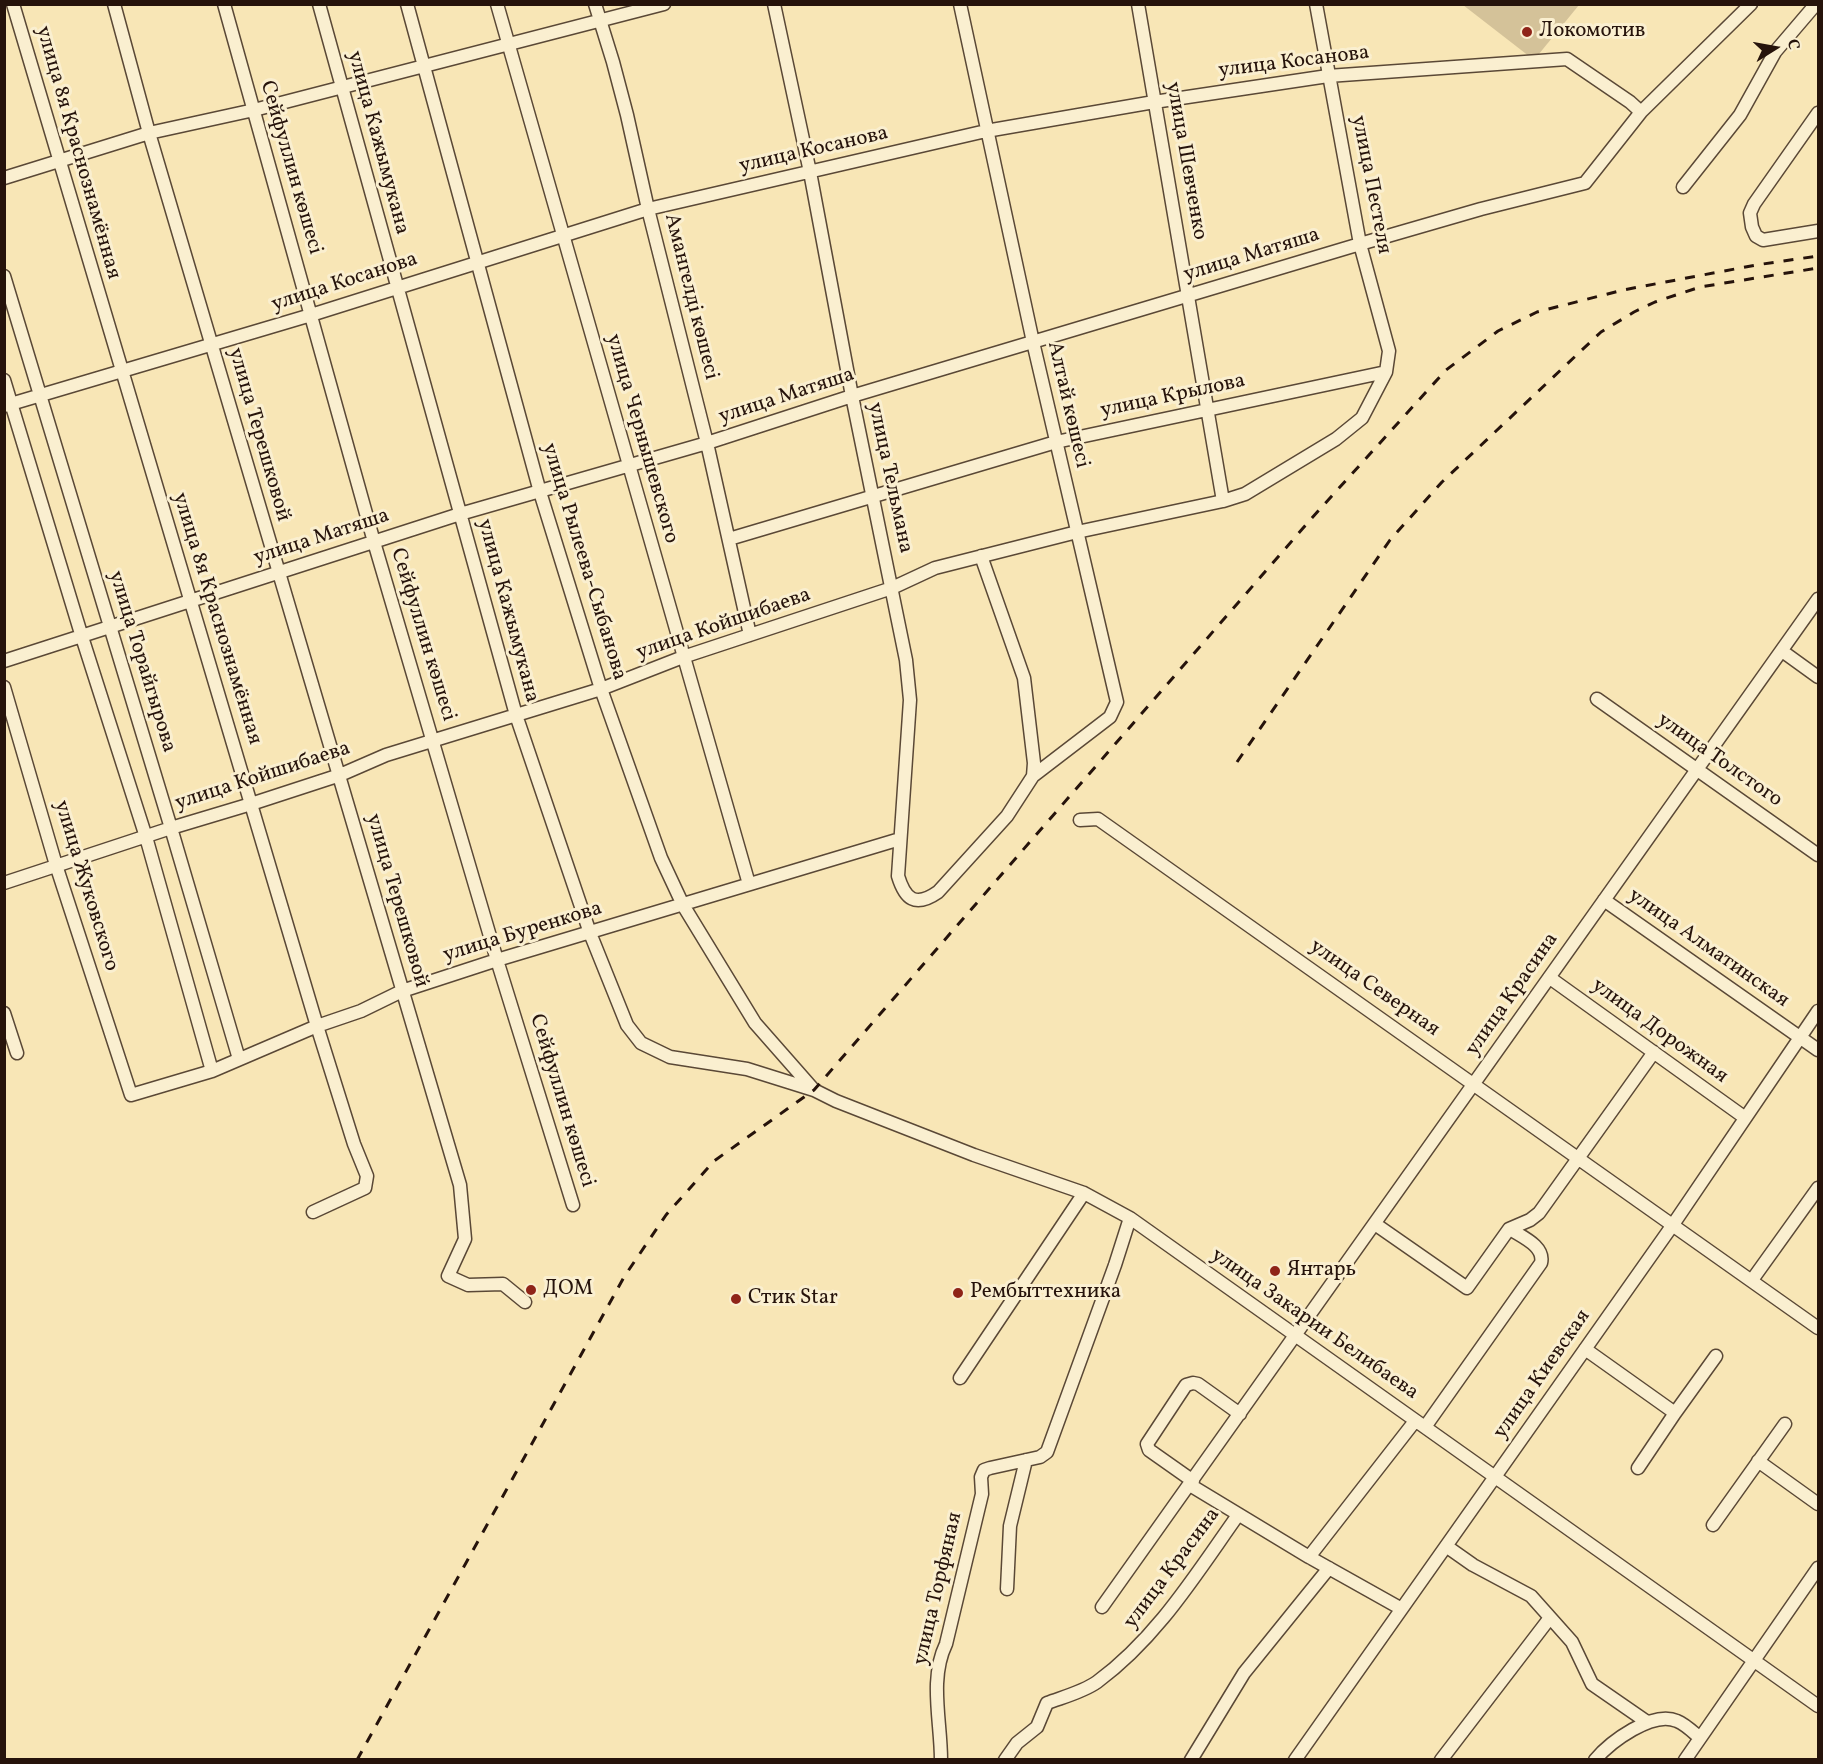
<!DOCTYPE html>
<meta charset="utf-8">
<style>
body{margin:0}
#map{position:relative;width:1823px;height:1764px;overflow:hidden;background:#f8e6b6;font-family:Vollkorn,serif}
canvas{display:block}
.frame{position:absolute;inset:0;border:6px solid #26130b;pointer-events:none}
.north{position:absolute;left:1745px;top:18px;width:60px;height:60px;-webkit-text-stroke:4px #faefd0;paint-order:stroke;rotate:79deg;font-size:16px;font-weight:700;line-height:24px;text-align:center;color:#26130b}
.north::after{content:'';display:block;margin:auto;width:21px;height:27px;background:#26130b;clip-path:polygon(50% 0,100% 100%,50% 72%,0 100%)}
</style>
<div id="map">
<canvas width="1823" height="1764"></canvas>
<div class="frame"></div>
<div class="north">С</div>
</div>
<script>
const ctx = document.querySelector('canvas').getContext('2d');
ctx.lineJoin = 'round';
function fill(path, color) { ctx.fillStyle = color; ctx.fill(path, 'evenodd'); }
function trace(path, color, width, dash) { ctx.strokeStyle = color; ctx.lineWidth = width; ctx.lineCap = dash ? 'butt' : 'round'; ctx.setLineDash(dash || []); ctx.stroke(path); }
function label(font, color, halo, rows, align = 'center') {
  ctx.font = font + ' Vollkorn,serif'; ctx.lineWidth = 6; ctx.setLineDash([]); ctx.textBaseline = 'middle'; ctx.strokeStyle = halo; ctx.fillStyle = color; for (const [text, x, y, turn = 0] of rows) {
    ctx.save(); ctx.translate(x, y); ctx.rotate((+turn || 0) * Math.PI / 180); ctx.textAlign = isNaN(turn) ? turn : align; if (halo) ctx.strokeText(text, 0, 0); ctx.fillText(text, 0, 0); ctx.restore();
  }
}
fill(new Path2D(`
 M 1463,5 L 1579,5 L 1534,60 Z`), '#d4c299');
const minor = new Path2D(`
 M 13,4 L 317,1026 L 354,1144 L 367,1176 L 365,1188 L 313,1212
 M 114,4 L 149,133 L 460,1185 L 465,1239 L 448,1276 L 468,1285 L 503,1284 L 525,1302
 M 224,4 L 374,542 L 497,960 L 573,1205
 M 319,4 L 516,715 L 590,933 L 627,1025 L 641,1043 L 670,1057 L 747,1069 L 814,1090 L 836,1101 L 974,1155 L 1084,1193 L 1130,1218 L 1818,1706
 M 407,4 L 540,492 L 601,689 L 661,858 L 683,905 L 755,1023 L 813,1089
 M 497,4 L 749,884
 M 595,4 L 613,62 L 627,115 L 648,209 L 707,443 L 750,635
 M 774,4 L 810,172 L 852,396 L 906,660 L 910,700 L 898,876 C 905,899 915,908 938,892 L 1007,816 L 1033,776 L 1034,763 L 1024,678 L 981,556
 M 960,4 L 1033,342 L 1117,702 L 1110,717 L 1033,776
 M 1138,4 L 1223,501
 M 1818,113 L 1754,204 L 1750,213 L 1752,227 L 1756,236 L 1763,240 L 1818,231
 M 4,178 L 149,133 L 254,110 L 664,4
 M 1683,187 L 1740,115 L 1775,52 L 1816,4
 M 4,276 L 171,828 L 239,1059
 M 4,380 L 82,637 L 146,837 L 212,1071
 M 4,406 L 311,315 L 648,209 L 986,131 L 1154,102 L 1328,76 L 1567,59 L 1630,102 L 1641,112
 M 729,539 L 1056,442 L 1386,372
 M 1782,651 L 1818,677
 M 4,661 L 460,514 L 707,443 L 852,396 L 1360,244 L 1481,209 L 1585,183 L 1641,112 L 1751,4
 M 4,687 L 56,865 L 131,1095 L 212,1071 L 317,1026 L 361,1011 L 402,991 L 497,960 L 900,839
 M 1597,699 L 1818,855
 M 1080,820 L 1098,819 L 1818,1328
 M 4,883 L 171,828 L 251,804 L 340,775 L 386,755 L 601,689 L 683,657 L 892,588 L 935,568 L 1077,532 L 1223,501 L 1245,494 L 1336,439 L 1362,418 L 1386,372 L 1389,351 L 1360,244 L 1316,4
 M 1604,900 L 1818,1050
 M 1550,978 L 1744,1117
 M 4,1013 L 17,1053
 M 1375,1224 L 1467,1288 L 1509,1229 L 1530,1220 L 1539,1213 L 1654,1052
 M 1752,1280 L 1818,1188
 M 1585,1349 L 1675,1413 L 1716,1356
 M 960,1378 L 1084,1193
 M 1425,1427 L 1541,1263 C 1545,1246 1522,1237 1510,1229
 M 1758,1461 L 1818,1504
 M 1638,1468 L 1675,1413
 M 1193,1481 L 1149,1450 L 1147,1444 L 1186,1385 L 1193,1383 L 1198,1384 L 1240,1414
 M 1190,1485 L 1309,1557 L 1400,1608
 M 1713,1525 L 1785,1424
 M 1446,1546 L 1473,1565 L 1531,1596 L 1572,1642 L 1592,1684 L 1647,1722
 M 1309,1557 L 1415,1421
 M 1007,1589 L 1010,1526 L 1026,1460
 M 1102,1607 L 1818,599
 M 941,1760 C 941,1721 929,1679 946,1644 L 982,1494 L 981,1477 L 984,1470 L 990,1468 L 1040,1457 L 1047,1452 L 1115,1265 L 1130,1218
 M 1005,1760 L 1017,1743 L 1037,1727 L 1047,1703 C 1063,1697 1083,1692 1097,1682 C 1157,1638 1196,1574 1238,1515
 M 1191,1760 L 1244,1673 L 1329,1568
 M 1295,1760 L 1672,1226 L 1818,1011
 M 1441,1760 L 1549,1619
 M 1595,1760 C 1610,1742 1653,1710 1677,1721 C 1685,1724 1693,1732 1700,1738
 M 1685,1760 L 1818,1568`);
trace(minor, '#5a4836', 15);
trace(minor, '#faefd0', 12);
trace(new Path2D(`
 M 1237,762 L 1390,540 L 1442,482 L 1601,332 L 1634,312 L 1655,302 L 1700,287 L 1818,268
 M 357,1760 L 624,1277 L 666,1215 L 714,1161 L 814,1090 L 1311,519 L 1446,370 L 1498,331 L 1537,312 L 1623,290 L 1756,265 L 1818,256`), '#26130b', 3, [10, 10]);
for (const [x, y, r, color] of [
 [1527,32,6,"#8f2418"],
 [1275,1271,6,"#8f2418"],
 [531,1290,6,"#8f2418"],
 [958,1293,6,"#8f2418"],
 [736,1299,6,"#8f2418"]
]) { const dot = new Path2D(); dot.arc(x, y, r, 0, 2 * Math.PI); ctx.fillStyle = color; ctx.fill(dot); trace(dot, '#faefd0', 2); }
label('21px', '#26130b', '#faefd0', [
 ["Локомотив",1539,32],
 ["Янтарь",1287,1271],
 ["ДОМ",543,1290],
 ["Рембыттехника",970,1293],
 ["Стик Star",748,1299]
], 'left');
label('21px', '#26130b', '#faefd0', [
 ["улица Косанова",1294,63,-7],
 ["улица Кажымукана",377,143,75],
 ["улица Косанова",814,151,-13],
 ["улица 8я Краснознамённая",77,153,74],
 ["улица Шевченко",1185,161,80],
 ["Сейфуллин көшесі",290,168,74],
 ["улица Пестеля",1370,185,79],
 ["улица Матяша",1252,256,-17],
 ["улица Косанова",345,283,-18],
 ["Амангелді көшесі",690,297,76],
 ["улица Матяша",787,397,-18],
 ["улица Крылова",1173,397,-12],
 ["Алтай көшесі",1067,405,77],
 ["улица Терешковой",258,435,74],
 ["улица Чернышевского",641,439,74],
 ["улица Тельмана",889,478,78],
 ["улица Матяша",322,538,-18],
 ["улица Рылеева-Сыбанова",583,562,73],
 ["улица Кажымукана",507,611,75],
 ["улица 8я Краснознамённая",216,619,73],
 ["улица Койшибаева",724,625,-19],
 ["Сейфуллин көшесі",422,635,73],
 ["улица Торайгырова",141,662,73],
 ["улица Толстого",1719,761,35],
 ["улица Койшибаева",263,777,-18],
 ["улица Жуковского",85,886,73],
 ["улица Терешковой",396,901,74],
 ["улица Буренкова",523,933,-17],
 ["улица Алматинская",1708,949,35],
 ["улица Северная",1374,989,35],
 ["улица Красина",1513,995,-55],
 ["улица Дорожная",1659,1032,36],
 ["Сейфуллин көшесі",561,1101,73],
 ["улица Закарии Белибаева",1314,1325,35],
 ["улица Киевская",1543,1375,-55],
 ["улица Красина",1173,1569,-53],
 ["улица Торфяная",939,1589,-77]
]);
</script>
